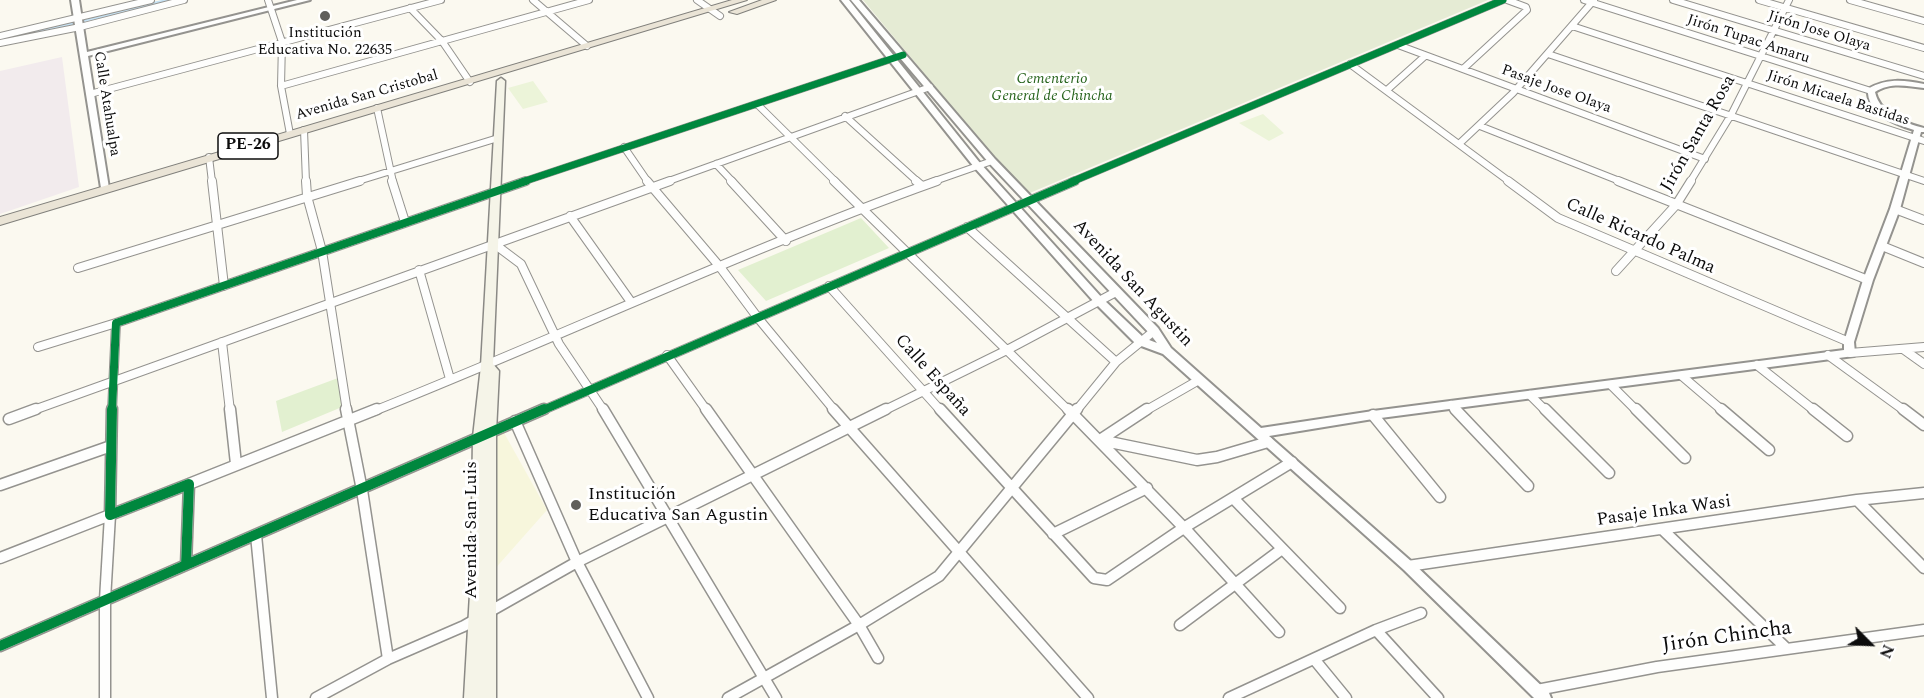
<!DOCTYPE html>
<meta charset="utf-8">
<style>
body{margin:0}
#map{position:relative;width:1924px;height:698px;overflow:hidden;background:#fbf9f0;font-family:Spectral,serif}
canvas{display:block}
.north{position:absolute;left:1840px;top:614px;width:60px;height:60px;-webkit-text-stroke:4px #fff;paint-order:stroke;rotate:114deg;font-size:16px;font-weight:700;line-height:24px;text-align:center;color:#0c0c0c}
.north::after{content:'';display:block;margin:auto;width:21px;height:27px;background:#0c0c0c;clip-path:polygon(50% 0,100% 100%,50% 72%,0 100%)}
</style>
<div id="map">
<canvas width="1924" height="698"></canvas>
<div class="north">N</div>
</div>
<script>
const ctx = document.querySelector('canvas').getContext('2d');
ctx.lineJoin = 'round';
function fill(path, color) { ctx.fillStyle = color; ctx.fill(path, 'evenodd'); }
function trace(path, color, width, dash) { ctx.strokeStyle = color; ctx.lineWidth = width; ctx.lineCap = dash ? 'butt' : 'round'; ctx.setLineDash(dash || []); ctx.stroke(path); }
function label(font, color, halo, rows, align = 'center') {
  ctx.font = font + ' Spectral,serif'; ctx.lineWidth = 6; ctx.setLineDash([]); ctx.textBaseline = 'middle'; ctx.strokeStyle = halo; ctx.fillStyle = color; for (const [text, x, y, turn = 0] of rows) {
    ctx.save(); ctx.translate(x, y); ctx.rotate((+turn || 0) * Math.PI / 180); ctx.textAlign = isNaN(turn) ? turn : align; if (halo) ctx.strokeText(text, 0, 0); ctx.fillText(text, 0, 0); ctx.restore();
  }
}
fill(new Path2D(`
 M 62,57 L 79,187 L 0,214 L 0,71 Z`), '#f2ebed');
fill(new Path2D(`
 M 503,431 L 547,510 L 493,571 L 493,436 Z`), '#f7f6dc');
fill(new Path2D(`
 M 861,218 L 889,248 L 766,301 L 738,270 Z
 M 338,378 L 342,407 L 282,432 L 276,401 Z`), '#e2f0d0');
fill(new Path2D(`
 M 863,0 L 1488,0 L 1025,195 Z`), '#e5ebd4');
fill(new Path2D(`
 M 533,81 L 548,102 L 523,109 L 508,88 Z
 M 1263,114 L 1284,133 L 1269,141 L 1239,123 Z`), '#ecf4d9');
fill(new Path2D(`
 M 162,0 L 177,0 L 0,42 L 0,36 Z`), '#c6e2f4');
const minorFar2 = new Path2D(`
 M 268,0 L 282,42 L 281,86 L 290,134
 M 533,0 L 587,46
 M 697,0 L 720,16
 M 1584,0 L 1871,91
 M 1673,0 L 1924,76
 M 1759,0 L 1924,48
 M 1850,0 L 1924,21
 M 410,8 L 442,41 L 470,82
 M 1572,26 L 1924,141
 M 0,36 L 151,0
 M 0,43 L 80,27 L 184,0
 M 1398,45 L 1705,159
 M 1548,54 L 1924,181
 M 1350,64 L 1510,182
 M 1463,69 L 1527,10 L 1526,7 L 1507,0
 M 281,86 L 589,0
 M 1387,90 L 1425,56
 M 90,94 L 441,0
 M 757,104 L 836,182
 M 377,108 L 393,182
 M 845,116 L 918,182
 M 1480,126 L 1622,182
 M 304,130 L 306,182
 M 1460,143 L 1513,93 L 1594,0
 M 624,147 L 648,182
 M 209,157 L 212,182
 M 716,164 L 733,182
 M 355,182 L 498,138
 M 522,182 L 903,55
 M 666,182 L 930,87
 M 932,182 L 992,161
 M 1071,182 L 1503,0
 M 1690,182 L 1731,115 L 1789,0`);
const minorFar1 = new Path2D(`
 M 212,181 L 224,286
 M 306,181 L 307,196 L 322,251 L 347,411
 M 392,181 L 405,222
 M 647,181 L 720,267 L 758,318 L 835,411
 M 731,181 L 786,241
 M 834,181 L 1069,411
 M 916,181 L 922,186
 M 1508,181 L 1558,218 L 1849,342
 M 1618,181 L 1868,280
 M 1895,209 L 1924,220
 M 570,216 L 631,302
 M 967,227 L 1116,362
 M 493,243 L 521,264 L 559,344 L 604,411
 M 1882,246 L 1924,263
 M 78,268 L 360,181
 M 419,270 L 450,379
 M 1616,271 L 1676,205 L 1691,181
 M 829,286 L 941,411
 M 222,342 L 230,411
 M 38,347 L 116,323
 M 1903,349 L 1924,364
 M 1850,353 L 1924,347
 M 667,355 L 707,411
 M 1828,355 L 1905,411
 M 1757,365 L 1815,411
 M 1682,376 L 1723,411
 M 1611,385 L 1637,411
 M 1530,395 L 1546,411
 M 1451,405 L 1457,411
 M 31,411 L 670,181
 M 112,411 L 116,323 L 526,181
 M 374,411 C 562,336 746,249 937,181
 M 541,411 L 1075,181
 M 883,411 L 1007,350 L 1116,292
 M 1076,411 L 1116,362 L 1154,331
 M 1145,411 L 1199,380`);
const minor = new Path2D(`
 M 112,409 L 110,515 L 189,484 L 186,565
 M 230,409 L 236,464
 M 346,409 L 362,490 L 388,659
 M 603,409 L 776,698
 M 706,409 L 859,625 L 878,658
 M 833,409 L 1088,698
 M 940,409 L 1094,578 L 1107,580 L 1185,527 L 1292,462
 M 1068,409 L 1190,534 L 1279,632
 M 1147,409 L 1100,440 L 1197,460 L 1217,457 L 1268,442
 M 1455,409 L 1528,486
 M 1545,409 L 1609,473
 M 1636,409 L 1685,458
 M 1721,409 L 1769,450
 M 1813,409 L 1847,436
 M 1903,409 L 1924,425
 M 1373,415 L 1440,497
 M 9,419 L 36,409
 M 515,421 L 577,562 L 648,698
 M 189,484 L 377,409
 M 0,485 L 111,446
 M 1233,498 L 1340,608
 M 1857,500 L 1924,568
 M 1662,529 L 1787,649
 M 1053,534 L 1147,488
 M 256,535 L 272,698
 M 0,558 L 110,515 L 105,600 L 105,698
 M 1408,566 L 1857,500 L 1924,493
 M 1180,625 L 1282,549
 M 1376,630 L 1438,698
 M 0,646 L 544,409
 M 1314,659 L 1346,698
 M 1537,690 L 1657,667 L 1924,630
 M 316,698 L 388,659 L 464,626 L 577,562 L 886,409
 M 728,698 L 859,625 L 939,576 L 1077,409
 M 1229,698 L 1376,630 L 1421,613`);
const tertiary = new Path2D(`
 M 71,0 L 79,0 L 87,52 L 297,0 L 310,0 L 88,56 L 109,188 L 105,191 L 101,188 Z
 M 841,0 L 849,0 L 980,163 L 1103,299 L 1144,338 L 1157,343 L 1150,334 L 989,163 L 851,0 L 859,0 L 995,159 L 1158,328 L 1171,348 L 1261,428 L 1373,411 L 1844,350 L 1844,342 L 1863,280 L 1890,209 L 1914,130 C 1895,124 1866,113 1868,89 C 1886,78 1904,80 1924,84 L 1924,88 C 1907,86 1890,82 1875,92 C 1880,114 1904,123 1924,128 L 1924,132 L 1921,132 L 1900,209 L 1873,280 L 1854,342 L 1855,353 L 1854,356 L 1373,419 L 1269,436 L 1412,562 L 1549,693 L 1551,698 L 1534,698 L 1404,570 L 1163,354 L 1136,344 L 1095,303 L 974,167 Z`);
const secondary = new Path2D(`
 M 501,78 L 505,81 L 493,364 L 499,371 L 496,432 L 496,698 L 464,698 L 471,576 L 473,437 L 481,366 L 497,81 Z`);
const trunk = new Path2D(`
 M 732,0 L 747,0 L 0,225 L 0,217 Z
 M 762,0 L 776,0 L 737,14 L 729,12 Z`);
trace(minorFar2, '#94938f', 8);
trace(minorFar1, '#94938f', 10);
trace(minor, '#94938f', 13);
trace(tertiary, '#94938f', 4);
trace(secondary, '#8a8985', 3);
trace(trunk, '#81807c', 2);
trace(minorFar2, '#fefefd', 6);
trace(minorFar1, '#fefefd', 8);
trace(minor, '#fefefd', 10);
fill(tertiary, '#fefefd');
fill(secondary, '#f5f4e8');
fill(trunk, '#eae4d6');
trace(new Path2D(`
 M 522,182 L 903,55
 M 1071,182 L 1503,0`), '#00873e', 7);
trace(new Path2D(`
 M 112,411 L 116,323 L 526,181
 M 541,411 L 1075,181`), '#00873e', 8);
trace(new Path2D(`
 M 112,409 L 110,515 L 189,484 L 186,565
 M 0,646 L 544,409`), '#00873e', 10);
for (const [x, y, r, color] of [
 [325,16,6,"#605f5c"],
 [576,505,6,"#605f5c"]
]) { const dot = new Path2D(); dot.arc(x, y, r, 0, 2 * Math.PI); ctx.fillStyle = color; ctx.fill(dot); trace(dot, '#fff', 2); }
label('15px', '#0c0c0c', '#fff', [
 ["Jirón Jose Olaya",1819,32,17],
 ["Jirón Tupac Amaru",1748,40,18],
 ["Pasaje Jose Olaya",1556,90,20],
 ["Avenida San Cristobal",367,96,-16],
 ["Jirón Micaela Bastidas",1838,99,18],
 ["Calle Atahualpa",106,104,81]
]);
label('15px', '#0c0c0c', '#fff', [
 ["Institución",325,34],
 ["Educativa No. 22635",325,51]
]);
label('italic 15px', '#27641d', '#fff', [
 ["Cementerio",1052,80],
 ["General de Chincha",1052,97]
]);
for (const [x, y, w] of [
 [248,146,60]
]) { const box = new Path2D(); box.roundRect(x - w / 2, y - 13, w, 26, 4.5); ctx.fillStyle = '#fff'; ctx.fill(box); trace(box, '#0c0c0c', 1.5); }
label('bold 16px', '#0c0c0c', null, [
 ["PE-26",248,146]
]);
label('18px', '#0c0c0c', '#fff', [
 ["Jirón Santa Rosa",1699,134,-60],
 ["Calle Ricardo Palma",1640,237,24],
 ["Avenida San Agustin",1132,284,47],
 ["Calle España",932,376,48],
 ["Pasaje Inka Wasi",1664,512,-8],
 ["Avenida San Luis",472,530,-90]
]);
label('18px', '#0c0c0c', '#fff', [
 ["Institución",588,495],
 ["Educativa San Agustin",588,516]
], 'left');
label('21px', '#0c0c0c', '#fff', [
 ["Jirón Chincha",1727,638,-8]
]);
</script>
